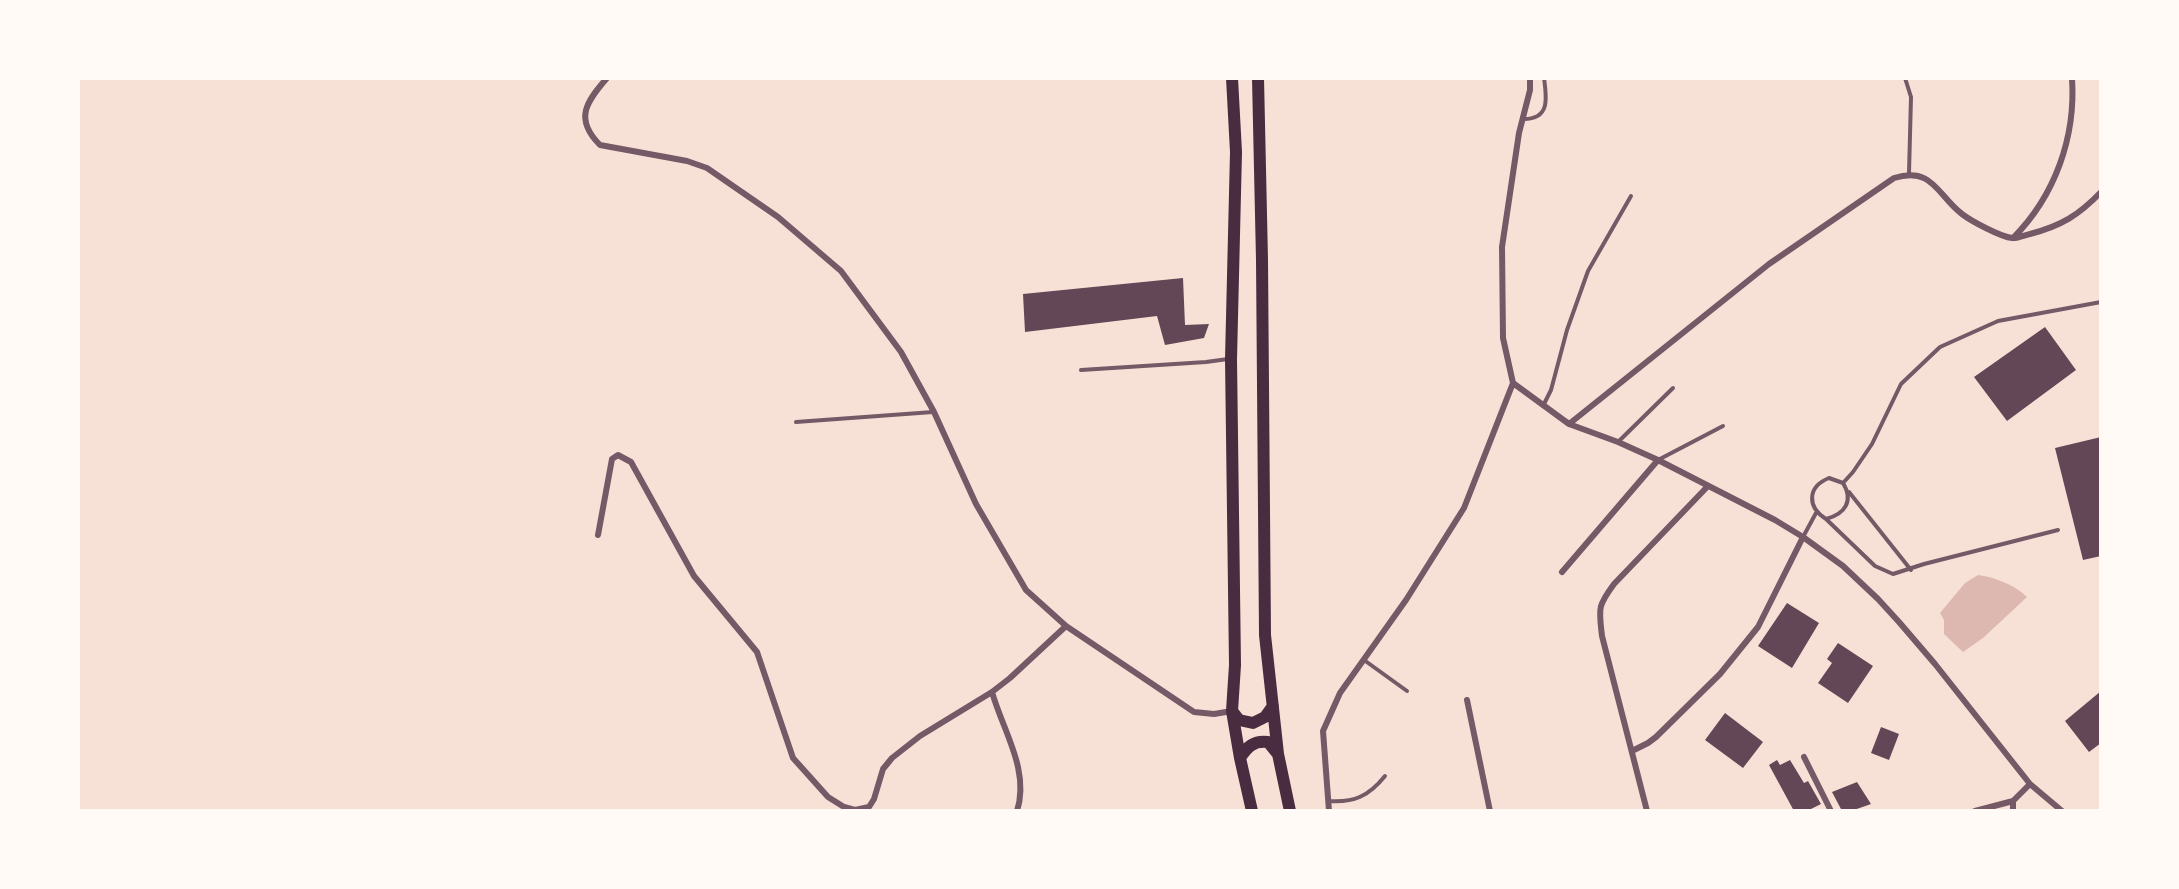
<!DOCTYPE html>
<style>
body{margin:0}
#map{position:relative;width:2179px;height:889px;overflow:hidden;background:#f7e1d7;font-family:"Golos Text",sans-serif}
canvas{display:block}
.frame{position:absolute;inset:0;border:80px solid #fffaf5;pointer-events:none}
</style>
<div id="map">
<canvas width="2179" height="889"></canvas>
<div class="frame"></div>
</div>
<script>
const ctx = document.querySelector('canvas').getContext('2d');
ctx.lineJoin = 'round';
function fill(path, color) { ctx.fillStyle = color; ctx.fill(path, 'evenodd'); }
function trace(path, color, width, dash) { ctx.strokeStyle = color; ctx.lineWidth = width; ctx.lineCap = dash ? 'butt' : 'round'; ctx.setLineDash(dash || []); ctx.stroke(path); }
fill(new Path2D(`
 M 1978,575 C 1994,577 2015,585 2027,597 L 1983,638 L 1963,652 L 1944,634 L 1944,620 L 1940,613 L 1965,583 Z`), '#dcb8b0');
fill(new Path2D(`
 M 1183,278 L 1185,325 L 1209,324 L 1204,338 L 1165,345 L 1157,316 L 1025,332 L 1023,294 Z
 M 2045,327 L 2076,370 L 2007,421 L 1974,377 Z
 M 2101,437 L 2101,556 L 2083,560 L 2055,448 Z
 M 1787,603 L 1819,623 L 1792,668 L 1758,646 Z
 M 1838,643 L 1873,666 L 1848,703 L 1818,683 L 1832,663 L 1827,659 Z
 M 2101,691 L 2101,743 L 2089,752 L 2065,721 Z
 M 1725,713 L 1763,742 L 1743,768 L 1705,740 Z
 M 1881,727 L 1899,734 L 1889,760 L 1871,753 Z
 M 1777,760 L 1780,765 L 1790,760 L 1804,783 L 1808,781 L 1821,804 L 1807,811 L 1794,811 L 1769,765 Z
 M 1857,782 L 1871,804 L 1851,811 L 1842,811 L 1832,792 Z`), '#644757');
trace(new Path2D(`
 M 1905,78 L 1911,97 L 1909,173
 M 1522,119 C 1550,120 1547,99 1544,78
 M 1081,370 L 1206,362 L 1228,359
 M 1543,406 L 1551,390 L 1567,330 L 1588,271 L 1631,196
 M 796,422 L 933,412
 M 1618,442 L 1673,388
 M 1658,460 L 1723,426
 M 1829,478 L 1843,483 C 1854,501 1845,514 1826,519 C 1807,507 1807,487 1829,478 Z
 M 1843,483 L 1853,472 L 1872,444 L 1901,384 L 1940,347 L 1998,321 L 2101,302
 M 1849,492 L 1911,570
 M 1826,519 L 1875,566 L 1893,574 L 1924,564 L 2058,530
 M 1803,537 L 1816,513
 M 1364,660 L 1407,691
 M 1328,801 C 1354,803 1369,796 1385,776`), '#755966', 4);
trace(new Path2D(`
 M 607,78 C 586,102 574,119 600,145 L 687,161 L 707,168 L 778,217 L 841,271 L 901,352 L 934,412 L 976,504 L 1026,590 L 1066,626 L 1194,712 L 1214,714 L 1232,711
 M 2013,238 C 2055,196 2076,137 2072,78
 M 1513,383 L 1569,424 L 1618,442 L 1658,460 L 1775,520 L 1803,537 L 1843,566 L 1878,599 L 1899,622 L 1935,664 L 2030,784 L 2062,811
 M 1569,424 L 1769,264 L 1894,178 C 1933,166 1937,195 1962,214 C 1971,221 2001,237 2012,238 C 2017,239 2025,235 2030,234 C 2061,226 2079,215 2101,192
 M 598,535 L 612,459 L 618,455 L 631,462 L 694,576 L 757,652 L 793,758 L 828,797 L 844,807 L 855,810 L 869,807 L 874,799 L 883,769 L 892,758 L 920,736 L 992,692 L 1010,678 L 1066,626
 M 1562,572 L 1658,460
 M 992,692 C 1003,731 1030,770 1017,811
 M 1467,700 L 1490,811
 M 1632,751 L 1648,743 L 1656,737 L 1720,674 L 1758,627 L 1803,537
 M 1804,757 L 1831,811
 M 2013,801 L 2013,811
 M 1329,811 L 1323,731 L 1340,693 L 1406,600 L 1464,508 L 1513,383 L 1503,338 L 1502,247 L 1519,133 L 1530,90 L 1530,78
 M 1647,811 L 1602,636 C 1599,609 1597,607 1614,584 L 1708,486
 M 1975,811 L 2013,801 L 2030,784`), '#755966', 6);
trace(new Path2D(`
 M 1232,78 L 1236,152 L 1231,359 L 1235,665 L 1232,711 L 1240,758 L 1252,811
 M 1258,78 L 1262,260 L 1265,635 L 1278,754 L 1290,811
 M 1232,711 L 1239,720 L 1253,723 L 1265,717 L 1273,706
 M 1240,758 C 1247,747 1254,740 1268,742 L 1277,753`), '#4a2c40', 12);
</script>
